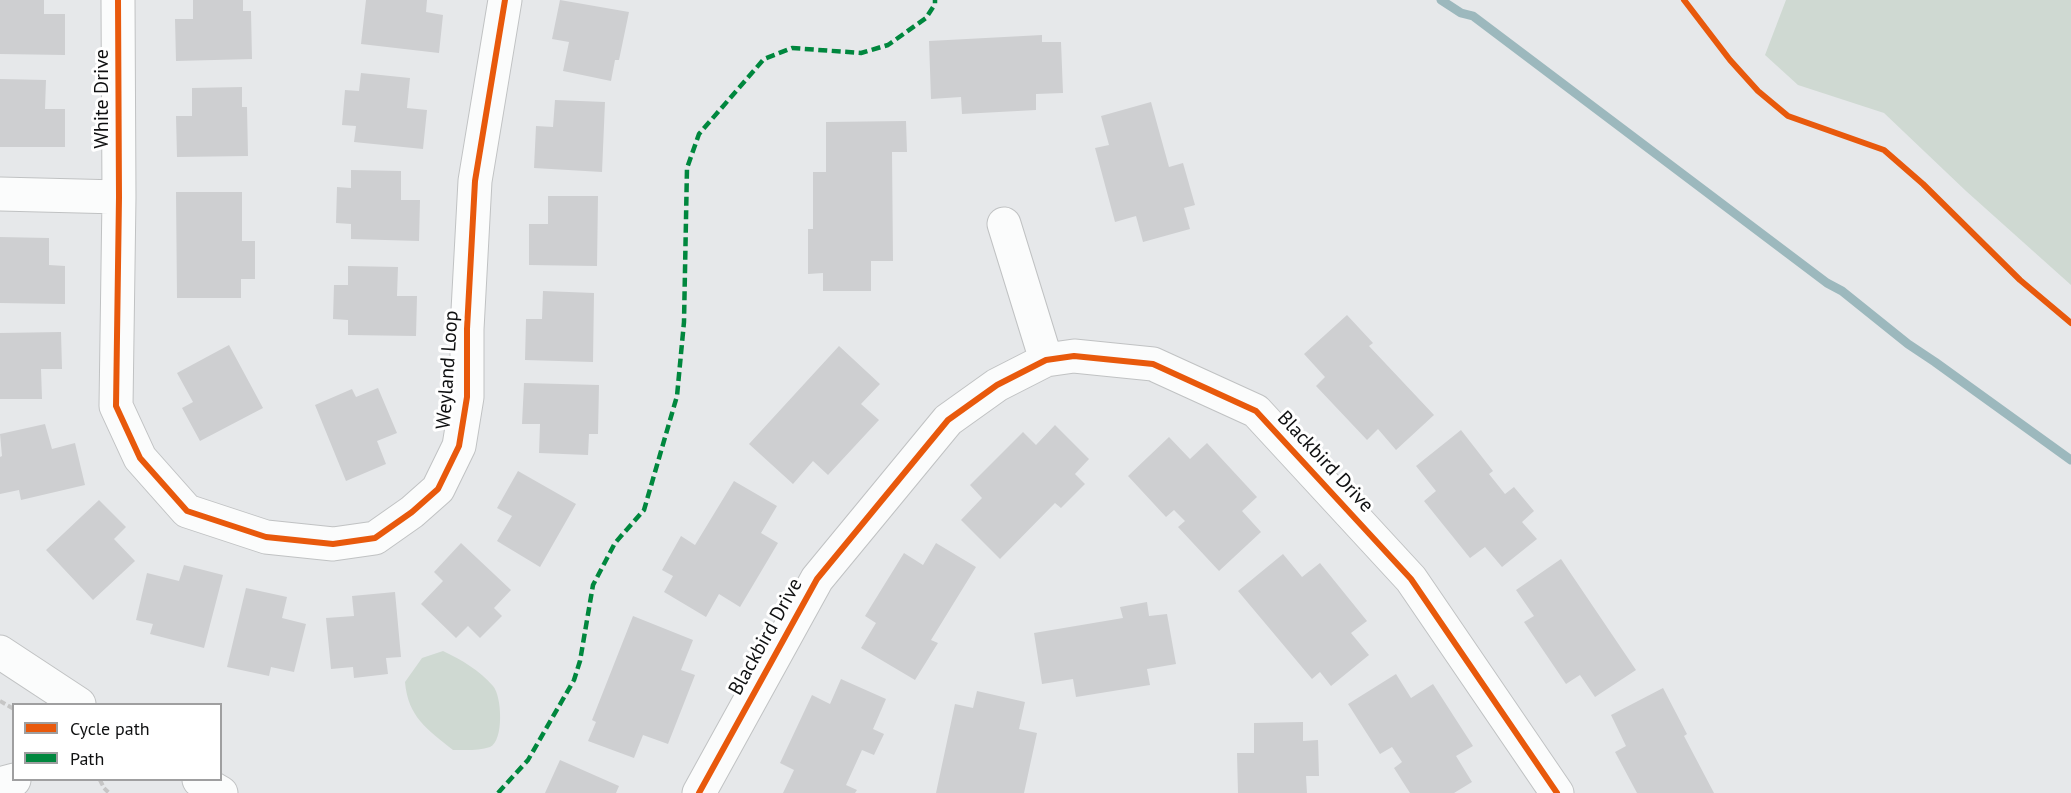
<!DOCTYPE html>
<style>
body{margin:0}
#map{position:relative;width:2071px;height:793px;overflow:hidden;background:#e6e8ea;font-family:"PT Sans",sans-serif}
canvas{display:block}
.legend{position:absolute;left:12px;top:703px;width:210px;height:78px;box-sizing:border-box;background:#fff;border:2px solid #9f9fa0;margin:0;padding:8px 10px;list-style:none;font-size:18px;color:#0f1011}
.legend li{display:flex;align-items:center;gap:12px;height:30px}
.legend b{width:30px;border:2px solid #9f9fa0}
</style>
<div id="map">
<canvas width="2071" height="793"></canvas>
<ul class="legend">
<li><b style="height:8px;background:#e8590c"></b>Cycle path</li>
<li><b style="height:8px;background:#00873e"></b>Path</li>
</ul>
</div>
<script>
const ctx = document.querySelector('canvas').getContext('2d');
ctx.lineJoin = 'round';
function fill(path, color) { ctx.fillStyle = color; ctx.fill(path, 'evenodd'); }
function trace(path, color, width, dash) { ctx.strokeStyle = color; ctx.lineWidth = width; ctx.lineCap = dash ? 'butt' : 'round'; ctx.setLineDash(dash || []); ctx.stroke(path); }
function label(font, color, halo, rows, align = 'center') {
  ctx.font = font + ' "PT Sans",sans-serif'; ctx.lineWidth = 6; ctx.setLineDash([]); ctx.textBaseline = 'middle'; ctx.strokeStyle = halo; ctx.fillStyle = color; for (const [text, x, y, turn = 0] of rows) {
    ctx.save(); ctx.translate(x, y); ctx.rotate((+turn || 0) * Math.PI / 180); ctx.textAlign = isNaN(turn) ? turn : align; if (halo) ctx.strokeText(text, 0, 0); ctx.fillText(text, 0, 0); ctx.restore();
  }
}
fill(new Path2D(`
 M 1786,0 L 2071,0 L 2071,285 L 1966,191 L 1884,113 L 1798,85 L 1765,55 Z
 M 443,651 C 462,660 479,670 493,686 C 502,696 504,741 490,747 C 479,751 465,750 453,750 C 427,729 408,717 405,682 L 422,658 Z`), '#cfd9d2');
trace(new Path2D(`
 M 1441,0 L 1461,13 L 1473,16 L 1827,283 L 1842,291 L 1908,344 L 1935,362 L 2071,460`), '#9cb8bd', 9);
fill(new Path2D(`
 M 0,0 L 44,0 L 44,14 L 65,14 L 65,55 L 0,54 Z
 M 193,0 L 243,0 L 243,11 L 251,11 L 252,59 L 176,61 L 175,19 L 193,19 Z
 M 366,0 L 427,0 L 426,12 L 443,15 L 439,53 L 361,44 Z
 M 560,0 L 629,12 L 619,60 L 615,60 L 611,81 L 563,71 L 569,42 L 552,39 Z
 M 1042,35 L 1042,42 L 1061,42 L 1063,93 L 1036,94 L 1036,110 L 962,114 L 961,97 L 931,99 L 929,41 Z
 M 361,73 L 410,78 L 407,108 L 427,110 L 423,149 L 354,142 L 356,126 L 342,125 L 345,90 L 359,91 Z
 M 0,79 L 46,80 L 45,109 L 65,109 L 65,147 L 0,147 Z
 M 242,87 L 242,107 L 247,107 L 248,156 L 177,157 L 176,116 L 192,116 L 192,88 Z
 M 555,100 L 605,102 L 602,172 L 534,168 L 536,126 L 553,127 Z
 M 1151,102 L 1169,167 L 1183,163 L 1195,205 L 1184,208 L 1190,229 L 1143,242 L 1136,216 L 1115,222 L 1095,148 L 1109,145 L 1101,116 Z
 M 906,121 L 907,152 L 892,152 L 893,261 L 871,261 L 871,291 L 823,291 L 823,273 L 808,274 L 808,229 L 813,229 L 813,172 L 826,172 L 826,122 Z
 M 351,170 L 401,171 L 401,200 L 420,200 L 419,241 L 351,239 L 351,224 L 336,223 L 337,187 L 351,188 Z
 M 176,192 L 242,192 L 242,241 L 255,241 L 255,279 L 241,279 L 241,298 L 177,298 Z
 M 548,196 L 598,196 L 597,266 L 529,265 L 529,224 L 548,224 Z
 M 0,237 L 49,238 L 49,265 L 65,266 L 65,304 L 0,303 Z
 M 348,266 L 398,267 L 397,296 L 417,296 L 416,336 L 348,335 L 348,320 L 333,319 L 334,285 L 348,285 Z
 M 543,291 L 594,293 L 593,362 L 525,360 L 526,319 L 542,319 Z
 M 1347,315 L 1373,343 L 1369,346 L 1434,415 L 1396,450 L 1378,429 L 1367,440 L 1316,386 L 1325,377 L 1304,354 Z
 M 61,332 L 62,369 L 41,369 L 42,399 L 0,399 L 0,333 Z
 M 229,345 L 263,408 L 200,441 L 182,408 L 193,402 L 177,373 Z
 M 839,346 L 880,384 L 861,404 L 879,420 L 828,475 L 813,461 L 793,484 L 749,444 Z
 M 524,383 L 599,385 L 598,434 L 589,434 L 588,455 L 539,453 L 540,424 L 522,424 Z
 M 378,388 L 397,433 L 377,441 L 386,464 L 346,481 L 315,405 L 352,389 L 356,397 Z
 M 45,424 L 52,449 L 75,443 L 85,485 L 21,500 L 19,490 L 0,494 L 0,457 L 2,456 L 0,434 Z
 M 1055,425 L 1089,459 L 1075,474 L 1085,484 L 1061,508 L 1055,503 L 1000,559 L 961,520 L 982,498 L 970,485 L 1023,432 L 1036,445 Z
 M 1461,430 L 1493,471 L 1489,474 L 1505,494 L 1514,487 L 1534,511 L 1522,522 L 1537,539 L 1502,567 L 1485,547 L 1470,558 L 1424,501 L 1436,491 L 1416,466 Z
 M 1169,437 L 1190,459 L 1207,443 L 1257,497 L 1242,511 L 1261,532 L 1219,571 L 1178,527 L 1185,521 L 1174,510 L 1166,517 L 1128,476 Z
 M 518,471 L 576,504 L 540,567 L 497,541 L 512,516 L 497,508 Z
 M 734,481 L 777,506 L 761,533 L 778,543 L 740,607 L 719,594 L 706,617 L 664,592 L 673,576 L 662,570 L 681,536 L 695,545 Z
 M 99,500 L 126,527 L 114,539 L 135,561 L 93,600 L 46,550 Z
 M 461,543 L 511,590 L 494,608 L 502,616 L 480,638 L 468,626 L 456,638 L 421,604 L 443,581 L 434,572 Z
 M 936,543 L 976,567 L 931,640 L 938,643 L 915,680 L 861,648 L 876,623 L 865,616 L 904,553 L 923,565 Z
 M 1283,554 L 1302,577 L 1320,563 L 1367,621 L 1351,633 L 1369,655 L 1331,686 L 1320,672 L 1312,679 L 1238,591 Z
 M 1561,559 L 1636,670 L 1595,697 L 1580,675 L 1566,684 L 1524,622 L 1534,616 L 1516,590 Z
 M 184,565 L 223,575 L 204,648 L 150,634 L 153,624 L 136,620 L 147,573 L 179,581 Z
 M 246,588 L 287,597 L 282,618 L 306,624 L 294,672 L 271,667 L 269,676 L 227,667 Z
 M 395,592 L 401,657 L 386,658 L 388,674 L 354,678 L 353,667 L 331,669 L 326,618 L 354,616 L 352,596 Z
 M 1147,602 L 1149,616 L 1167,614 L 1176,664 L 1147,669 L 1150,685 L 1076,697 L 1073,679 L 1042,684 L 1034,633 L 1123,618 L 1120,607 Z
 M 633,616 L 693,640 L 681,670 L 695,675 L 668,744 L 643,735 L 634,758 L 588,741 L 596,722 L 592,720 Z
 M 1396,674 L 1411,698 L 1433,684 L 1473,746 L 1456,756 L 1472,782 L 1454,793 L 1410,793 L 1394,768 L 1402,762 L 1392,747 L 1380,754 L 1348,704 Z
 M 841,679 L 886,699 L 873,729 L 884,734 L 874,755 L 862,750 L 846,785 L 857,790 L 855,793 L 783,793 L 794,770 L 780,763 L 812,695 L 830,704 Z
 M 1663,688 L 1687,734 L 1684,736 L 1714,793 L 1637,793 L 1615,752 L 1626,746 L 1611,715 Z
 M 977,691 L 1025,702 L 1019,729 L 1037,733 L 1024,793 L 936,793 L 955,704 L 973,708 Z
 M 1303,722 L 1303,741 L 1318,740 L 1319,776 L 1306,776 L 1307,793 L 1238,793 L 1237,753 L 1254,753 L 1254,723 Z
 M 560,760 L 619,786 L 616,793 L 545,793 Z`), '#cecfd1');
const street = new Path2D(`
 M 118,0 L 119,197 L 116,406 L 140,458 L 187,511 L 266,537 L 333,544 L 375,538 L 412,512 L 438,489 L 459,446 L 467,397 L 467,329 L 475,181 L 505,0
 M 0,194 L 119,197
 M 1004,224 L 1046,360
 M 0,652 L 79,704
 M 199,780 L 221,793
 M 0,784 L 14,780
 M 699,793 L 817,579 L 948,420 L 997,385 L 1046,360 L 1074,356 L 1153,364 L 1256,411 L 1411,579 L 1557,793`);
trace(street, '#c0c2c3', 35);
trace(new Path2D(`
 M 0,701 L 14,709
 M 100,780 L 104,788 L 109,793`), '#c6c6c6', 4, [6, 3]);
trace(street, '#fbfcfc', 33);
trace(new Path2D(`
 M 498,793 L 528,760 L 574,680 L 580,661 L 593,585 L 615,543 L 644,510 L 677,396 L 684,322 L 687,168 L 699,134 L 764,59 L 792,48 L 861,53 L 888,45 L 926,18 L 935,4 L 935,0`), '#00873e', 4.5, [9, 4.5]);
trace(new Path2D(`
 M 118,0 L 119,197 L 116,406 L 140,458 L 187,511 L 266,537 L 333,544 L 375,538 L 412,512 L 438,489 L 459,446 L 467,397 L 467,329 L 475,181 L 505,0
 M 1684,0 L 1730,60 L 1758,91 L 1788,116 L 1884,150 L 1923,184 L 2020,280 L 2071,323
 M 699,793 L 817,579 L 948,420 L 997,385 L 1046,360 L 1074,356 L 1153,364 L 1256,411 L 1411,579 L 1557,793`), '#e8590c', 6);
label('20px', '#0f1011', '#fff', [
 ["White Drive",102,99,-90],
 ["Weyland Loop",448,370,-86],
 ["Blackbird Drive",1325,462,47],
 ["Blackbird Drive",766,637,-61]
]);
</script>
